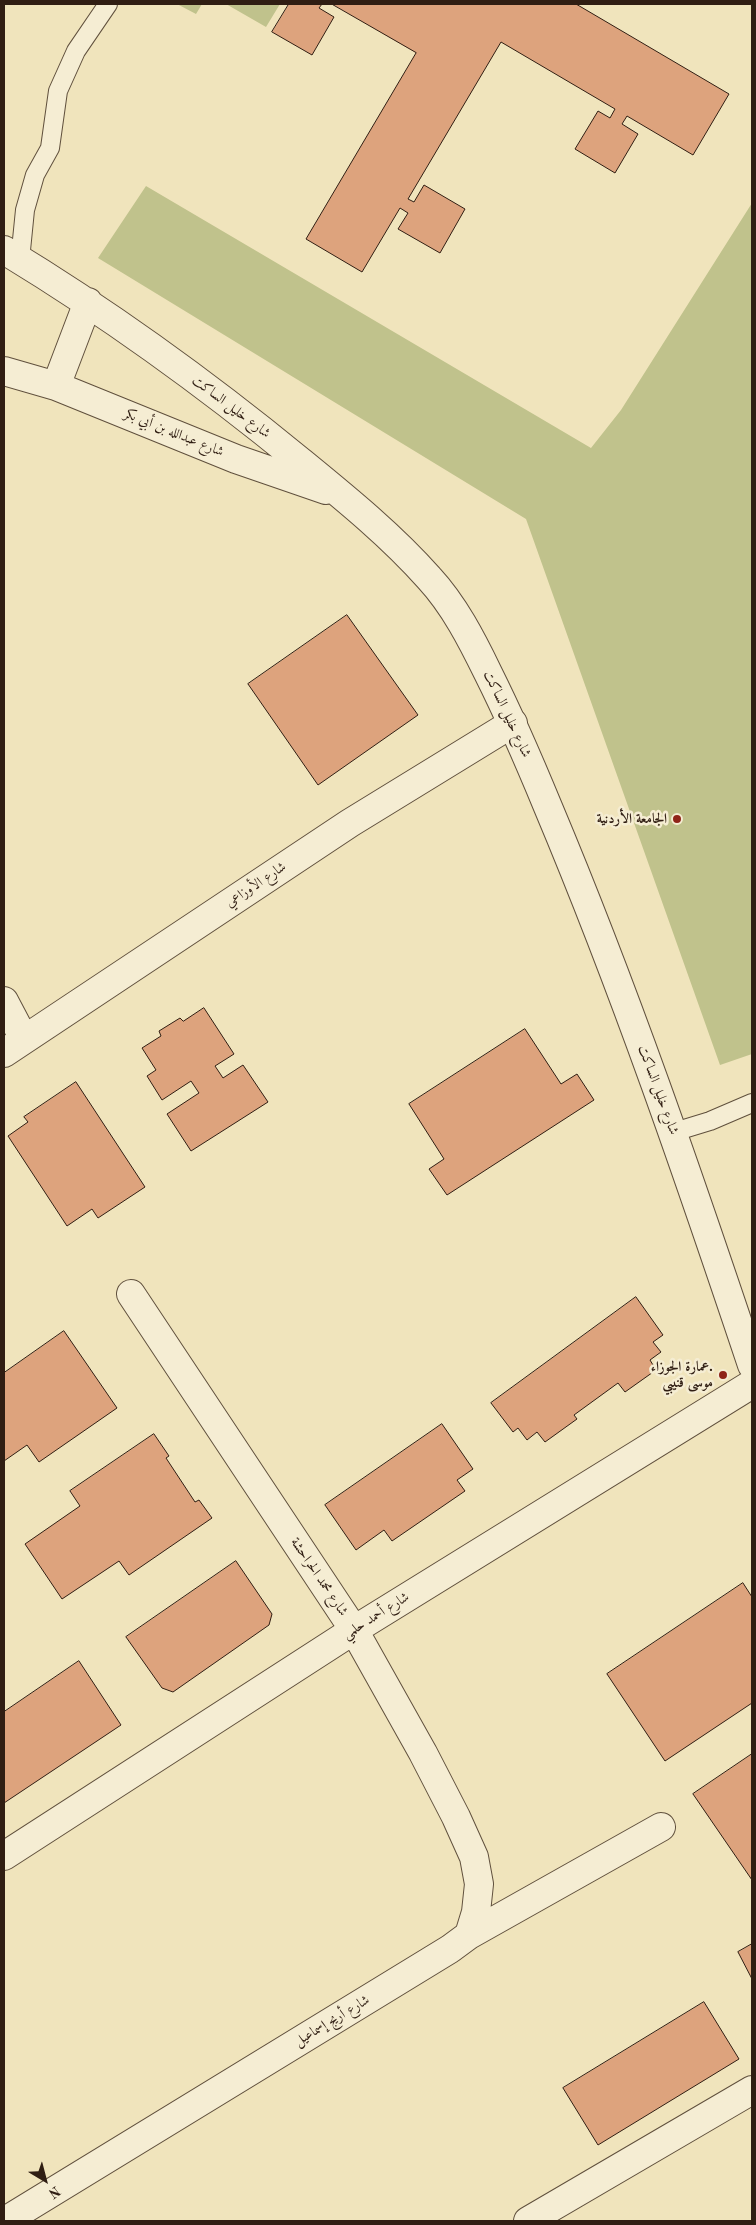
<!DOCTYPE html>
<meta charset="utf-8">
<style>
body{margin:0}
#map{position:relative;width:756px;height:2225px;overflow:hidden;background:#f0e4bc;font-family:"Old Standard TT",serif}
canvas{display:block}
.frame{position:absolute;inset:0;border:5px solid #301e13;pointer-events:none}
.north{position:absolute;left:20px;top:2155px;width:50px;height:50px;-webkit-text-stroke:4px #f5edd3;paint-order:stroke;rotate:143deg;font-size:14px;font-weight:700;line-height:20px;text-align:center;color:#301e13}
.north::after{content:'';display:block;margin:auto;width:18px;height:22px;background:#301e13;clip-path:polygon(50% 0,100% 100%,50% 72%,0 100%)}
</style>
<div id="map">
<canvas width="756" height="2225"></canvas>
<div class="frame"></div>
<div class="north">N</div>
</div>
<script>
const ctx = document.querySelector('canvas').getContext('2d');
ctx.lineJoin = 'round';
function fill(path, color) { ctx.fillStyle = color; ctx.fill(path, 'evenodd'); }
function trace(path, color, width, dash) { ctx.strokeStyle = color; ctx.lineWidth = width; ctx.lineCap = dash ? 'butt' : 'round'; ctx.setLineDash(dash || []); ctx.stroke(path); }
function label(font, color, halo, rows, align = 'center') {
  ctx.font = font + ' "Old Standard TT",Amiri,serif'; ctx.lineWidth = 5; ctx.setLineDash([]); ctx.textBaseline = 'middle'; ctx.strokeStyle = halo; ctx.fillStyle = color; for (const [text, x, y, turn = 0] of rows) {
    ctx.save(); ctx.translate(x, y); ctx.rotate((+turn || 0) * Math.PI / 180); ctx.textAlign = isNaN(turn) ? turn : align; if (halo) ctx.strokeText(text, 0, 0); ctx.fillText(text, 0, 0); ctx.restore();
  }
}
fill(new Path2D(`
 M 177,4 L 202,4 L 196,14 Z
 M 226,4 L 280,4 L 266,27 Z
 M 146,186 L 591,448 L 621,410 L 752,203 L 752,1054 L 720,1065 L 526,519 L 98,258 Z`), '#c0c28c');
const building = new Path2D(`
 M 289,4 L 322,4 L 319,8 L 334,17 L 312,55 L 272,32 Z
 M 332,4 L 576,4 L 729,94 L 693,155 L 627,116 L 622,124 L 638,134 L 615,173 L 575,149 L 598,111 L 610,118 L 615,109 L 501,42 L 408,199 L 414,202 L 424,185 L 465,209 L 440,253 L 398,229 L 408,213 L 400,208 L 362,272 L 306,239 L 416,53 Z
 M 347,615 L 418,715 L 318,785 L 248,684 Z
 M 204,1008 L 234,1054 L 215,1066 L 223,1078 L 243,1065 L 268,1102 L 191,1151 L 167,1114 L 199,1093 L 191,1081 L 162,1100 L 147,1076 L 156,1070 L 142,1048 L 161,1036 L 159,1031 L 180,1018 L 183,1021 Z
 M 525,1029 L 561,1084 L 577,1074 L 594,1100 L 447,1195 L 429,1169 L 444,1159 L 409,1104 Z
 M 76,1082 L 145,1187 L 98,1218 L 92,1209 L 67,1226 L 8,1136 L 28,1122 L 24,1117 Z
 M 636,1297 L 663,1335 L 653,1342 L 661,1352 L 650,1360 L 656,1370 L 625,1392 L 618,1383 L 574,1415 L 577,1419 L 545,1442 L 537,1432 L 527,1440 L 518,1428 L 513,1432 L 491,1403 Z
 M 64,1331 L 117,1408 L 39,1462 L 27,1445 L 4,1461 L 4,1373 Z
 M 442,1424 L 473,1469 L 457,1480 L 465,1491 L 392,1541 L 384,1530 L 356,1550 L 325,1505 Z
 M 154,1434 L 169,1456 L 166,1458 L 195,1502 L 199,1500 L 212,1518 L 129,1575 L 119,1561 L 62,1599 L 25,1544 L 80,1506 L 70,1491 Z
 M 236,1561 L 272,1614 L 269,1625 L 173,1692 L 162,1688 L 126,1637 Z
 M 743,1583 L 752,1597 L 752,1703 L 665,1761 L 607,1674 Z
 M 79,1661 L 121,1725 L 4,1803 L 4,1712 Z
 M 752,1754 L 752,1880 L 693,1794 Z
 M 752,1944 L 752,1979 L 738,1952 Z
 M 704,2002 L 739,2059 L 598,2145 L 563,2088 Z`);
fill(building, '#dda37d');
trace(building, '#301e13', 1);
const service = new Path2D(`
 M 20,260 L 25,210 L 35,175 L 50,148 L 58,91 L 76,51 L 108,4
 M 674,1132 L 710,1121 L 752,1103`);
const minor = new Path2D(`
 M 4,1001 L 24,1039
 M 4,1053 L 350,823 L 513,723
 M 131,1294 L 354,1630 L 423,1753 L 456,1817 L 474,1857 L 479,1884 L 476,1912 L 469,1935
 M 4,1856 L 354,1630 L 752,1384
 M 5,2221 L 450,1949 L 469,1935 L 661,1827
 M 528,2221 L 752,2090`);
const tertiary = new Path2D(`
 M 4,250 C 108,313 206,384 300,461 C 344,497 391,535 429,578 C 454,605 472,640 488,673 C 510,717 529,761 548,807 C 625,990 689,1177 752,1365
 M 4,371 L 56,386 L 236,459 L 326,490
 M 56,386 L 88,302`);
trace(service, '#60503d', 20);
trace(minor, '#60503d', 30);
trace(tertiary, '#60503d', 30);
trace(service, '#f5edd3', 18);
trace(minor, '#f5edd3', 28);
trace(tertiary, '#f5edd3', 28);
for (const [x, y, r, color] of [
 [677,819,5,"#8f2418"],
 [723,1375,5,"#8f2418"]
]) { const dot = new Path2D(); dot.arc(x, y, r, 0, 2 * Math.PI); ctx.fillStyle = color; ctx.fill(dot); trace(dot, '#f5edd3', 2); }
label('14px', '#301e13', '#f5edd3', [
 ["شارع خليل الساكت",231,407,37],
 ["شارع عبدالله بن أبي بكر",174,433,22],
 ["شارع خليل الساكت",507,714,65],
 ["شارع الأوزاعي",256,885,-34],
 ["شارع خليل الساكت",658,1090,70],
 ["شارع محمد الحراحشة",319,1577,56],
 ["شارع أحمد حلمي",376,1616,-32],
 ["شارع أريج إسماعيل",332,2021,-31]
]);
label('bold 14px', '#301e13', '#f5edd3', [
 ["الجامعة الأردنية",667,819],
 ["عمارة الجوزاء.",713,1367],
 ["موسى قنيبي",713,1383]
], 'right');
</script>
